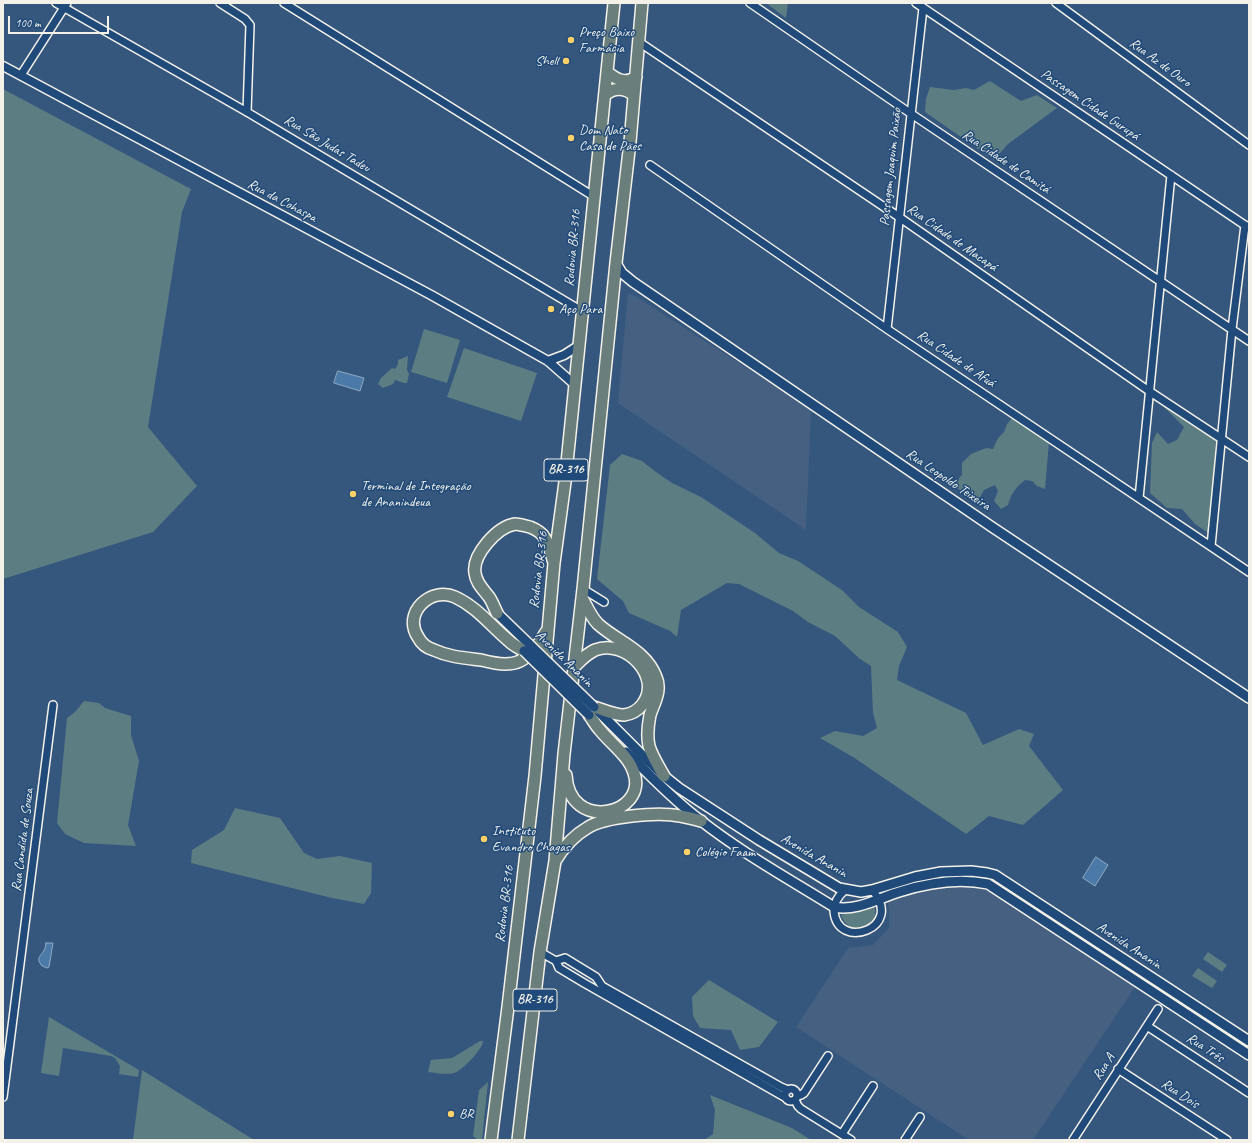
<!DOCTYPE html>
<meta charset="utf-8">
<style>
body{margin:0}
#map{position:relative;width:1252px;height:1143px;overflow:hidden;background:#35577e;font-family:Caveat,sans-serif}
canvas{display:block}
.frame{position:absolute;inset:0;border:4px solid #f4f1e8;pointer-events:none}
.scale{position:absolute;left:8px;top:16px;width:101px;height:18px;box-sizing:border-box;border:2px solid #f4f1e8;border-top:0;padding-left:5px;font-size:12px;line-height:14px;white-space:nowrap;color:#f4f1e8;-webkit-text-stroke:3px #1f4a7a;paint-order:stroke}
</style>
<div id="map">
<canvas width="1252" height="1143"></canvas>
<div class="frame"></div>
<div class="scale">100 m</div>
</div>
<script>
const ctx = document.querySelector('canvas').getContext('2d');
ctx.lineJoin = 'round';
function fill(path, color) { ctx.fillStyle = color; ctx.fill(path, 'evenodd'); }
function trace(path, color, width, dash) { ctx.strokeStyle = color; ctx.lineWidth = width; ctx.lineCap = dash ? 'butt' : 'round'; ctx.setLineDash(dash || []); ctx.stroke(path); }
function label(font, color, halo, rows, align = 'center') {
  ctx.font = font + ' Caveat,sans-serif'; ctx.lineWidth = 3; ctx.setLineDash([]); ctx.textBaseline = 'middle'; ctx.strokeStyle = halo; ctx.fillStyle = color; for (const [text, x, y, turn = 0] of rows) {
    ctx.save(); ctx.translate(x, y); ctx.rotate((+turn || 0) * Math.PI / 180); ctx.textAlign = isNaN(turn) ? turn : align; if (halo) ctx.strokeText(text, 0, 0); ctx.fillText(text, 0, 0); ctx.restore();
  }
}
fill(new Path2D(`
 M 628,293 L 635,296 L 811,409 L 806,530 L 618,403 Z
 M 940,887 L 985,887 L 1137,984 L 1033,1140 L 969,1140 L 796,1027 L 848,948 L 873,945 L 889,928 L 889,910 L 887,899 Z`), '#456081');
fill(new Path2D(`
 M 766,3 L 788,3 L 786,18 Z
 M 990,81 L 1021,101 L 1037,95 L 1057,108 L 1008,144 L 994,160 L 925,112 L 926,99 L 930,87 L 954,90 L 966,88 L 974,90 Z
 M 3,89 L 191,189 L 182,212 L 148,427 L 197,486 L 153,532 L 3,579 Z
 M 424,329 L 460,340 L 447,383 L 411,372 Z
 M 464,348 L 537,373 L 521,421 L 447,397 Z
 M 408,356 L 407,370 L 409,374 L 407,383 L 404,383 L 395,380 L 393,384 L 383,388 L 378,384 L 381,378 L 392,368 L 395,369 L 398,364 L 398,360 Z
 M 1157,400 L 1216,438 L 1210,534 L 1195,524 L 1182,509 L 1167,508 L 1150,493 L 1152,443 L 1157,432 L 1168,444 L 1177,440 L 1184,427 Z
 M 1013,417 L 1049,442 L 1045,489 L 1037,486 L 1032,481 L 1025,480 C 1016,487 1011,494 1008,505 L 1001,509 L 994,501 L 998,491 L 995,485 L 984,490 L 977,502 L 953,485 L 962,475 L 962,463 L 971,454 L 986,448 L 993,449 L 998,438 L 1004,432 L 1007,424 Z
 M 622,454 L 642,461 L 656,472 L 672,483 L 701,497 L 755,533 L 779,553 L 798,561 L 842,590 L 859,607 L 898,632 L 907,647 L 899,666 L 897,680 L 966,713 L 983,745 L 1019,729 L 1034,734 L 1029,746 L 1063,790 L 1023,825 L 989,816 L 966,834 L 853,757 L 820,738 L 835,731 L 863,736 L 877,728 L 873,713 L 871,666 L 860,659 L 835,636 L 808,622 L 793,611 L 739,584 L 727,583 L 681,610 L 677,637 L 670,631 L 629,613 L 623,601 L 597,579 L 610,465 Z
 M 84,701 L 99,703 L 105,708 L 131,716 L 131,735 L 139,761 L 128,825 L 136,846 L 84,843 L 65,834 L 57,823 L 67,718 L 75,712 Z
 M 235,808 L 280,818 L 304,853 L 317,859 L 340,856 L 372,863 L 371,893 L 364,904 L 332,898 L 191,863 L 192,850 L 224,830 Z
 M 874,905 C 882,930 848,938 841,915 Z
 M 1208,952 L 1227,965 L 1222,972 L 1203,959 Z
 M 1198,968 L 1217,981 L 1212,988 L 1192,976 Z
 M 709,980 L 778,1022 L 759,1047 L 740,1050 L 731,1030 L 700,1028 L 693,1016 L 692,997 Z
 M 49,1017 L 139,1070 L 138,1077 L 119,1074 L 120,1066 L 115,1058 L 111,1056 L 63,1048 L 59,1076 L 41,1073 Z
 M 480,1041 L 483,1041 C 483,1049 462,1071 454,1073 C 446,1075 436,1073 428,1072 L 431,1060 L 452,1058 Z
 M 142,1070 L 254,1140 L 133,1140 Z
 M 488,1082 L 482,1140 L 478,1140 L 473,1136 L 479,1090 Z
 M 710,1095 L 792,1128 L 811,1140 L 704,1140 L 713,1134 L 715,1110 Z`), '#5c7d82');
const water = new Path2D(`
 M 338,371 L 364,378 L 360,391 L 334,383 Z
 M 1096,857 L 1108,865 L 1095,886 L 1083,878 Z
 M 46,943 L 53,943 L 49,967 L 47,968 L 42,966 C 35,957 41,957 44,950 C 46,948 45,946 46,943 Z`);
fill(water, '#4c7aa8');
trace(water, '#8faac2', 1);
const minor = new Path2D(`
 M 56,3 L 247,112 L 582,311
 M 220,3 L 245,19 L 250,25 L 247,112
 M 284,3 L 593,196
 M 750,3 L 910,113 L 1249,341
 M 916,3 L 1249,228
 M 1056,3 L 1249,145
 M 639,42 L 899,217 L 1149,391 L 1249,457
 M 21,75 L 67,3
 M 650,165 L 887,329 L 1249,572
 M 887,329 L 923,8
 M 1139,498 L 1171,175
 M 1211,546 L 1232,329 L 1245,225
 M 583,589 L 604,602
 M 845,890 C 838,896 834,902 834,911 C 837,952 906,928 872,890
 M 540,952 L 556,961 L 559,968 L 584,983 L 786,1098
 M 556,961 L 565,958 L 596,977 L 602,986 L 781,1087 L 788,1090
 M 1147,1026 L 1249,1093
 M 1118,1069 L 1227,1140
 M785 1095a6 6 0 1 1 12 0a6 6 0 1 1-12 0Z
 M 798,1096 L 801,1095 L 804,1093 L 828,1056
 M 3,1097 L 53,705
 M 795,1100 L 798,1106 L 801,1109 L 851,1140
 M 842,1134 L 873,1086
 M 905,1140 L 920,1117
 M 1073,1140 L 1158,1009`);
const tertiary = new Path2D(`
 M 3,66 L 431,295 L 548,361 L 574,384
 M 548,361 L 564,355 L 578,346`);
const secondary = new Path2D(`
 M 616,263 L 622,273 L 633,282 L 992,527 L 1249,698
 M 497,613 L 529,644
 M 594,707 L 643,756 L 664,776 L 679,788 L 759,840 L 839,888 L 861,892 L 872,890 L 915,877 L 941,872 L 971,871 L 987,873 L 995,875 L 1249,1041
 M 626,752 C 650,775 673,800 700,820 C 742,853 789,879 834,907 C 856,912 879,898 899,892 C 927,883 960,878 988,884 L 1249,1055`);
const trunk = new Path2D(`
 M 607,72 C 616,79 625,85 636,77
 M 605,95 C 614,87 625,88 634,95
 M 582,598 C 587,607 591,617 598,624 C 618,642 646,650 656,677 C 662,690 654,703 650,715 C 648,725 647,737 649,746 C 652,756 659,767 664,776
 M 497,613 C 494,607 492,601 489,597 C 483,589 476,583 475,573 C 472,555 497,527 515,524 C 519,524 525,526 530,527 C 535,529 541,532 544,537 C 549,544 551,552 553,560
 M 524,651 C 519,648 513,645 509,641 C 491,626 477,607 455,597 C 431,586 402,613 418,637 C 421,643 427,648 434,650 C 449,657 465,658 481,660 C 489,662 497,664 505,664 C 510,664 516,663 520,661 C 532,655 540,643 546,632
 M 574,667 C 580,661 586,654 595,650 C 625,638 664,677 642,705 C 638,710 631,714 624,715 C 614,715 604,710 594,707
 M 566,775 C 569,833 648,815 634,773 C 629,756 611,744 600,730 C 596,726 593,720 589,715
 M 555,861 C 563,848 573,836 587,828 C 605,816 658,812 680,816 C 687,817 694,819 701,821
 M 491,1140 L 508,1007 L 535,776 L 554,563 L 565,482 L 614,3
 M 518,1140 L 540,952 L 555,861 L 564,754 L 583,589 L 616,263 L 630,142 L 642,3`);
trace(minor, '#f4f1e8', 10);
trace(tertiary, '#f4f1e8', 11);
trace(secondary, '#f4f1e8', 12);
trace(trunk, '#f4f1e8', 14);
trace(minor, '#1f4a7a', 7);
trace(tertiary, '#1f4a7a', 8);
trace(secondary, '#1f4a7a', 9);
trace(trunk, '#6a7f7c', 11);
const secondaryBridge = new Path2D(`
 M 529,644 L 594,707
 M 524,651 L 589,715`);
trace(secondaryBridge, '#f4f1e8', 12, []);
trace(secondaryBridge, '#1f4a7a', 9);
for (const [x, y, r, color] of [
 [571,40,4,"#ffd166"],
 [566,61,4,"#ffd166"],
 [571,138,4,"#ffd166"],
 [551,309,4,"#ffd166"],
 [353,494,4,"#ffd166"],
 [484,839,4,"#ffd166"],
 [687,852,4,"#ffd166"],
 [451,1114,4,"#ffd166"]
]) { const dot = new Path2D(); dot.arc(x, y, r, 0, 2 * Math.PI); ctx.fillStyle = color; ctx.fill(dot); trace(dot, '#1f4a7a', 1.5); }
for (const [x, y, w] of [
 [566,470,44],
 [535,1000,44]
]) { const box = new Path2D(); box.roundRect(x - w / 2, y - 11, w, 22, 3); ctx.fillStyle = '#1f4a7a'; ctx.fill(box); trace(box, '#f4f1e8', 1); }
label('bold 13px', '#f4f1e8', null, [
 ["BR-316",566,470],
 ["BR-316",535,1000]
]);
label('14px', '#f4f1e8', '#1f4a7a', [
 ["Preço Baixo",579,32],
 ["Farmácia",579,48],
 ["Shell",558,61,"right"],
 ["Dom Nato",579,130],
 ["Casa de Pães",579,146],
 ["Aço Para",559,309],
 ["Terminal de Integração",361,486],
 ["de Ananindeua",361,502],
 ["Instituto",492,831],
 ["Evandro Chagas",492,847],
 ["Colégio Faam",695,852],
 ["BR",459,1114]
], 'left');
label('14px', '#f4f1e8', '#1f4a7a', [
 ["Rua Az de Ouro",1160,63,36],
 ["Passagem Cidade Gurupá",1090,105,34],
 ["Rua São Judas Tadeu",327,144,31],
 ["Rua Cidade de Camitá",1006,162,34],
 ["Passagem Joaquim Paixão",891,167,-84],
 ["Rua da Cohaspa",282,201,28],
 ["Rua Cidade de Macapá",952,238,35],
 ["Rodovia BR-316",573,248,-85],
 ["Rua Cidade de Afuá",956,359,34],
 ["Rua Leopoldo Teixeira",948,480,34],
 ["Rodovia BR-316",539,570,-83],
 ["Avenida Ananin",564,659,44],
 ["Rua Candida de Souza",23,840,-83],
 ["Avenida Ananin",814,856,30],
 ["Rodovia BR-316",505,904,-83],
 ["Avenida Ananin",1129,946,33],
 ["Rua Três",1205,1048,33],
 ["Rua A",1104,1067,-57],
 ["Rua Dois",1180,1094,33]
]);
</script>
